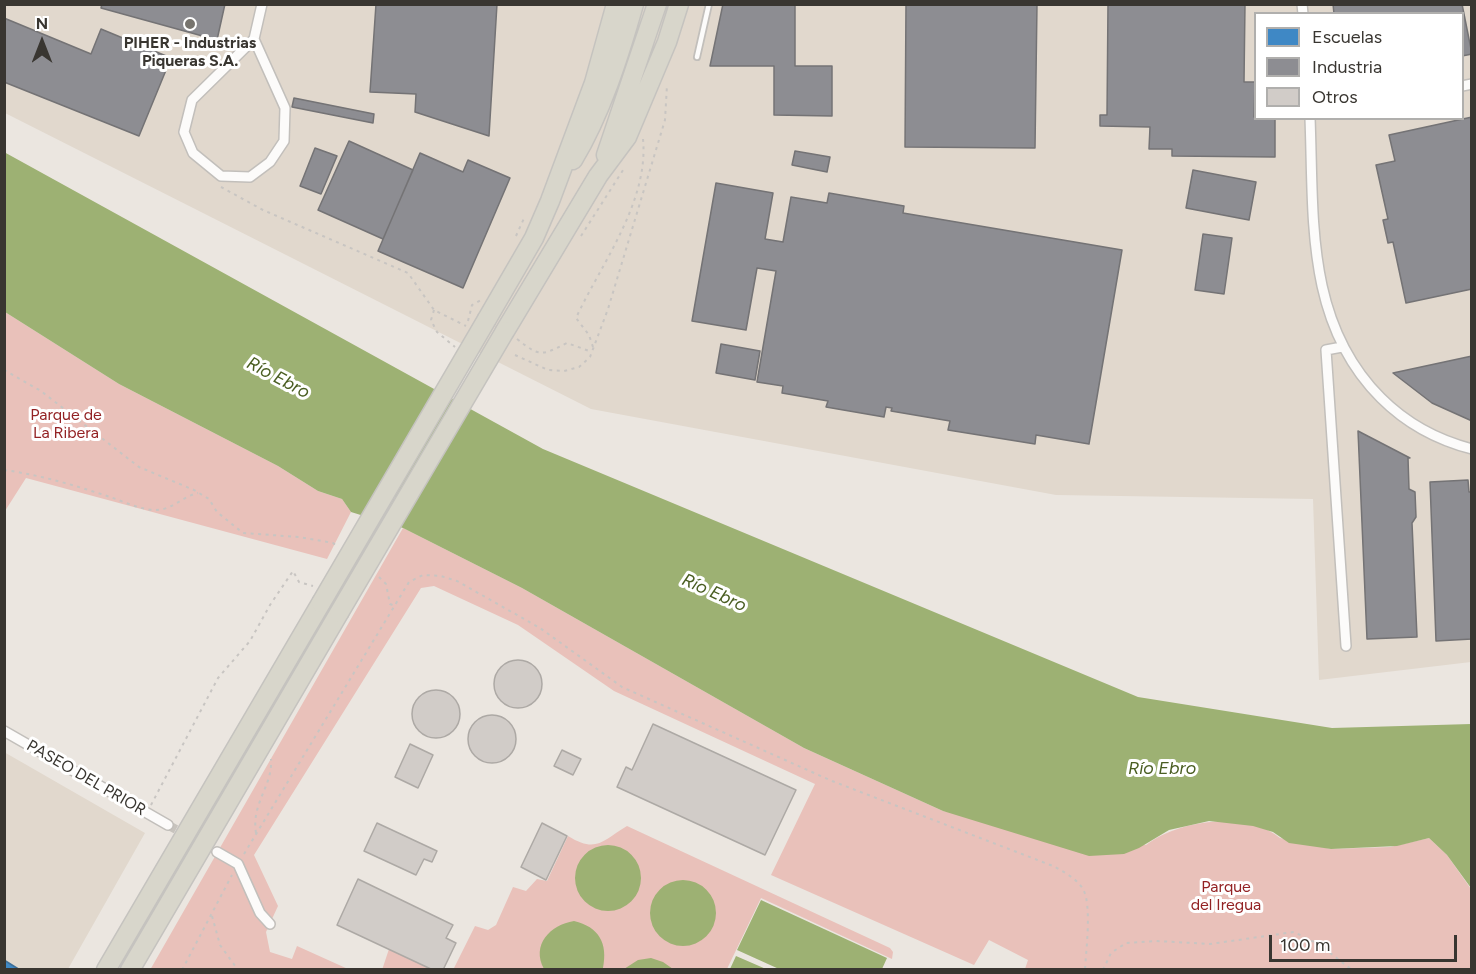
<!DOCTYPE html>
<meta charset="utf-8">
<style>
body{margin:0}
#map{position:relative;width:1476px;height:974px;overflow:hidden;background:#ebe6e0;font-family:Figtree,sans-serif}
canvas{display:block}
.frame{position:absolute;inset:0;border:6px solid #393631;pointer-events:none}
.legend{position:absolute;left:1254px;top:12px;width:210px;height:108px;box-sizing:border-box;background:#fff;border:2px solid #b0afad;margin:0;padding:8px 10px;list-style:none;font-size:18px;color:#393631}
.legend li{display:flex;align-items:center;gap:12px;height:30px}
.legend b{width:30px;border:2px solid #b0afad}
.north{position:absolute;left:12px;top:12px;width:60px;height:60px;-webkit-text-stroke:4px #fff;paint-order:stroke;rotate:0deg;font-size:16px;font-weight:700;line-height:24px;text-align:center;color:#393631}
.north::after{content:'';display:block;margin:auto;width:21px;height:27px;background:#393631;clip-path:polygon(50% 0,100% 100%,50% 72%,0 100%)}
.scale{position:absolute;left:1269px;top:935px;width:188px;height:27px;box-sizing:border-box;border:3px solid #393631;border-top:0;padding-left:8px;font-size:18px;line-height:21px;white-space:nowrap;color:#393631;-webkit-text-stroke:4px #fff;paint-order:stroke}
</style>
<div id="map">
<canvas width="1476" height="974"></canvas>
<div class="frame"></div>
<ul class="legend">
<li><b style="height:16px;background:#3f88c5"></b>Escuelas</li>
<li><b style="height:16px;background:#8d8d92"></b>Industria</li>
<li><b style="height:16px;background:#d1ccc8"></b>Otros</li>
</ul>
<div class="north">N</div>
<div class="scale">100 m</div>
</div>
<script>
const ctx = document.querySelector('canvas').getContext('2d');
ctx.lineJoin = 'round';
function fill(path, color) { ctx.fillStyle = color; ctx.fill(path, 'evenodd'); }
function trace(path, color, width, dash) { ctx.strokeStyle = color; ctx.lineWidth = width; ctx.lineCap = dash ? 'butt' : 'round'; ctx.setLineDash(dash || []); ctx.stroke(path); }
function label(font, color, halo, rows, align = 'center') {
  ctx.font = font + ' Figtree,sans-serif'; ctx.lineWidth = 6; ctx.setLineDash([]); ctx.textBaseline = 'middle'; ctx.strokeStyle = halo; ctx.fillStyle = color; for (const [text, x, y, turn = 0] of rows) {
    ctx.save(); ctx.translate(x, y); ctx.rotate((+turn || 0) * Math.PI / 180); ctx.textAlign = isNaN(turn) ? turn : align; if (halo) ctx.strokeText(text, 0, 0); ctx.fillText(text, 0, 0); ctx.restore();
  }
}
fill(new Path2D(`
 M 4,5 L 1471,5 L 1471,662 L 1319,680 L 1313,499 L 1056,495 L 591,409 L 5,113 ZM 1256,14 L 1462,14 L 1462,118 L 1256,118 Z
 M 4,752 L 145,833 L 68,969 L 5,969 Z`), '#e1d8cd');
fill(new Path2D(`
 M 5,312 L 119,384 L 278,466 L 318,491 L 342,499 L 351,512 L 327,559 L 26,478 L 5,511 Z
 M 403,528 L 522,588 L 804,748 L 943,811 L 1146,845 C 1178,820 1247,810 1280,838 L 1331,849 L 1390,847 L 1429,838 L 1447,855 L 1471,889 L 1471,969 L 1025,969 L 1028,960 L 989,940 L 974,965 L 771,875 L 815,784 L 614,691 L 518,625 L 434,586 L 421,588 L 254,855 L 278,906 L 266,932 L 270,952 L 292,959 L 297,946 L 348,969 L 150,970 Z
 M 627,826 L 890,948 L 893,952 L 892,959 L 761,898 L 727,969 L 453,970 L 475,926 L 488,930 L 496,925 L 513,887 L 526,891 L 537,879 L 547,881 L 568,836 C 597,854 603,840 627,826 Z
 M 389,949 L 431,969 L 382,970 Z`), '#e9c1ba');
fill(new Path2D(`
 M 4,152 L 543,449 L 1138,697 L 1332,728 L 1471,724 L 1471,888 L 1447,855 L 1429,838 L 1397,846 L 1331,849 L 1289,843 L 1273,832 L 1253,826 L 1209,821 L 1169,830 L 1139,848 L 1124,854 L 1089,856 L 943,811 L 804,748 L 522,588 L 403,528 L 351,512 L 342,499 L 318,491 L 278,466 L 119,384 L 5,312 Z
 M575 878a33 33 0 1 1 66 0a33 33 0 1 1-66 0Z
 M650 913a33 33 0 1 1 66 0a33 33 0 1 1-66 0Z
 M 761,900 L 887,958 L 882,969 L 779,969 L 737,950 Z
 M 574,921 C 599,927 608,943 603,968 L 544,969 C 531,945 550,925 574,921 Z
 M 736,956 L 766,969 L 730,969 Z
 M 651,958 L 663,962 L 673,969 L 624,969 L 638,960 Z`), '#9db173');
const schools = new Path2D(`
 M 4,960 L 20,970 L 4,970 Z`);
fill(schools, '#3f88c5');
trace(schools, '#3d6f99', 1.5);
const industry = new Path2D(`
 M 102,4 L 225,4 L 217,40 L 101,8 Z
 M 376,4 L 497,4 L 489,136 L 415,112 L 416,94 L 370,92 Z
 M 723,4 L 795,4 L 795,66 L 832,66 L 832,116 L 774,115 L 774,66 L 710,66 Z
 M 906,4 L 1037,4 L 1035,148 L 905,147 Z
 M 1108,4 L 1245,4 L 1244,82 L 1255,82 L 1254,117 L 1275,118 L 1275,157 L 1172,156 L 1172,149 L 1149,149 L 1150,127 L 1100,126 L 1100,115 L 1107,115 Z
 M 1333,4 L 1462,4 L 1472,54 L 1462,56 L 1462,14 L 1334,14 Z
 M 4,18 L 91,54 L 101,29 L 171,58 L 139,136 L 4,82 Z
 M 294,98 L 374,114 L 373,123 L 292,107 Z
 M 1472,117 L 1472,289 L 1406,303 L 1393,242 L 1388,243 L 1383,220 L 1388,219 L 1376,165 L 1395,161 L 1389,135 Z
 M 349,141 L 413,170 L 383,239 L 318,210 Z
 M 315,148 L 337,156 L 321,194 L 300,186 Z
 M 795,151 L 830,157 L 827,172 L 792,165 Z
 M 420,153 L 463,172 L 468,160 L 510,178 L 463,288 L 378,251 Z
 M 1193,170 L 1256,182 L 1249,220 L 1186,208 Z
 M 716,183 L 773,193 L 765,239 L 783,242 L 791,197 L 827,203 L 829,193 L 904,206 L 903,213 L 1122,250 L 1089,444 L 1036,435 L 1035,444 L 948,430 L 950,421 L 891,411 L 892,408 L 886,407 L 884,417 L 826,407 L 828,401 L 782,393 L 783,386 L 757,382 L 776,271 L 757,268 L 746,330 L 692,321 Z
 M 1203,234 L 1232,238 L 1224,294 L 1195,290 Z
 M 721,344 L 760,351 L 755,380 L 716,373 Z
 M 1472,356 L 1472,421 L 1432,403 L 1393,373 Z
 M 1358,431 L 1410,458 L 1408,458 L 1409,489 L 1415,492 L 1416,517 L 1412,523 L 1417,637 L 1367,639 Z
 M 1468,480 L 1469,492 L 1472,492 L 1472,639 L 1436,641 L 1430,482 Z`);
fill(industry, '#8d8d92');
trace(industry, '#747375', 1.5);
const building = new Path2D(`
 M494 684a24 24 0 1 1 48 0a24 24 0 1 1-48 0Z
 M412 714a24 24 0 1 1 48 0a24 24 0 1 1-48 0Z
 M468 739a24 24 0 1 1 48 0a24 24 0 1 1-48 0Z
 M 653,724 L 796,790 L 765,855 L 617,787 L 626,767 L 632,770 Z
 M 410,744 L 433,755 L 418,788 L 395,777 Z
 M 562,750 L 581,759 L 573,775 L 554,766 Z
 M 377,823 L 437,851 L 432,862 L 424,859 L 416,875 L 364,851 Z
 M 542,823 L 567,836 L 546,880 L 521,867 Z
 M 358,879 L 453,925 L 446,938 L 456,943 L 443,970 L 433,970 L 337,925 Z`);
fill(building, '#d1ccc8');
trace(building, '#ada9a5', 1.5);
trace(new Path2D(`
 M 168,825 L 217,852`), '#c7c3bd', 9, [9, 4.5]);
const lane = new Path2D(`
 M 697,57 L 709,4`);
const street = new Path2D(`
 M 1302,4 L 1303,14
 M 254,39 L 285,108 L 284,141 L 270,162 L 250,177 L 221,176 L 193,153 L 184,132 L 192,100 L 254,39 L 262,4
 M 1462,86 L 1472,84
 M 1310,118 C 1314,218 1305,322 1381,398 C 1406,423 1437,440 1472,449
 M 1342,347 L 1326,350 L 1346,646
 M 4,731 L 168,825
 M 217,852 L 238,864 L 260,913 L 270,924`);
const highway = new Path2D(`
 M 606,155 L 657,4
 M 573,160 C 601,113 619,57 634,4
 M 487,319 L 534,238 L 550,201 L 594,83 L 616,4
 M 505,331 L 598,176 L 627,137 L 667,42 L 679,4
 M 106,970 L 321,603
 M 130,970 L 339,613`);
trace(lane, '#c2bfbb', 8);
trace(street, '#c2bfbb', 12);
trace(highway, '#c5c3bf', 21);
trace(new Path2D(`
 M 221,187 L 263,210 L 408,273 L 434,310 L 466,326
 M 516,236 L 525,216
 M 581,236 L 625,167
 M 434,310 L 431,320 L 437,332 L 455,347
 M 468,321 L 472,305 L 481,300
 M 517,339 C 540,357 541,356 567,343 L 592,352
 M 593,347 L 589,335 L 576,318 C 601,264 649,202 643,139
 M 515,355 L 548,370 L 564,371 L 579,367 L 590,357 L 608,309 L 665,120 L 667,85
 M 4,370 L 41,391 L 139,467 L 194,490 L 209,499 L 217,512 L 243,533 L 299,537 L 333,543 L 338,547
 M 4,470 C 40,475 74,485 107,496 C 123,501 140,510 156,510 C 172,510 183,496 198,493
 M 379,577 L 386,584 L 390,604 L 395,606
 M 151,805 L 218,678 L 250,641 L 270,605 L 293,571 L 299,582 L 313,586
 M 256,833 C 251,803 273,786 271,759
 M 244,854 L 409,582 L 423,575 L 441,576 L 457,581 L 540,628 L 622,687 L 832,781 L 1053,866 C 1064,872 1076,878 1083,889 C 1092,905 1086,950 1085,970
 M 212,916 L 220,945 L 238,970
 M 182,970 L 232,875
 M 1103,970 L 1111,953 L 1126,943 L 1156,941 L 1210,944 L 1294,932 L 1320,945 L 1352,970`), '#c8c5c2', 2, [3, 4.5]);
trace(lane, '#fcfbfa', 4.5);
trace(street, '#fcfbfa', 9);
trace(highway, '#d8d6cb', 18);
const highwayBridge = new Path2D(`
 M 321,603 L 487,319
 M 339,613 L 505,331`);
trace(highwayBridge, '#c5c3bf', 21, []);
trace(highwayBridge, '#d8d6cb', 18);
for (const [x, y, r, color] of [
 [190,24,6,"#77746e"]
]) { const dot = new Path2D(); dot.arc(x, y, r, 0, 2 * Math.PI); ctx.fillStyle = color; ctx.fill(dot); trace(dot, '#fff', 2); }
label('bold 16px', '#393631', '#fff', [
 ["PIHER - Industrias",190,43],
 ["Piqueras S.A.",190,61]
]);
label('16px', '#932224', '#fff', [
 ["Parque de",66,415],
 ["La Ribera",66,433],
 ["Parque",1226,887],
 ["del Iregua",1226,905]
]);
label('16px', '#393631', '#fff', [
 ["PASEO DEL PRIOR",86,778,30]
]);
label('italic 18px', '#4a5e22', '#fff', [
 ["Río Ebro",278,378,28],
 ["Río Ebro",714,593,24],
 ["Río Ebro",1162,769]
]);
</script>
